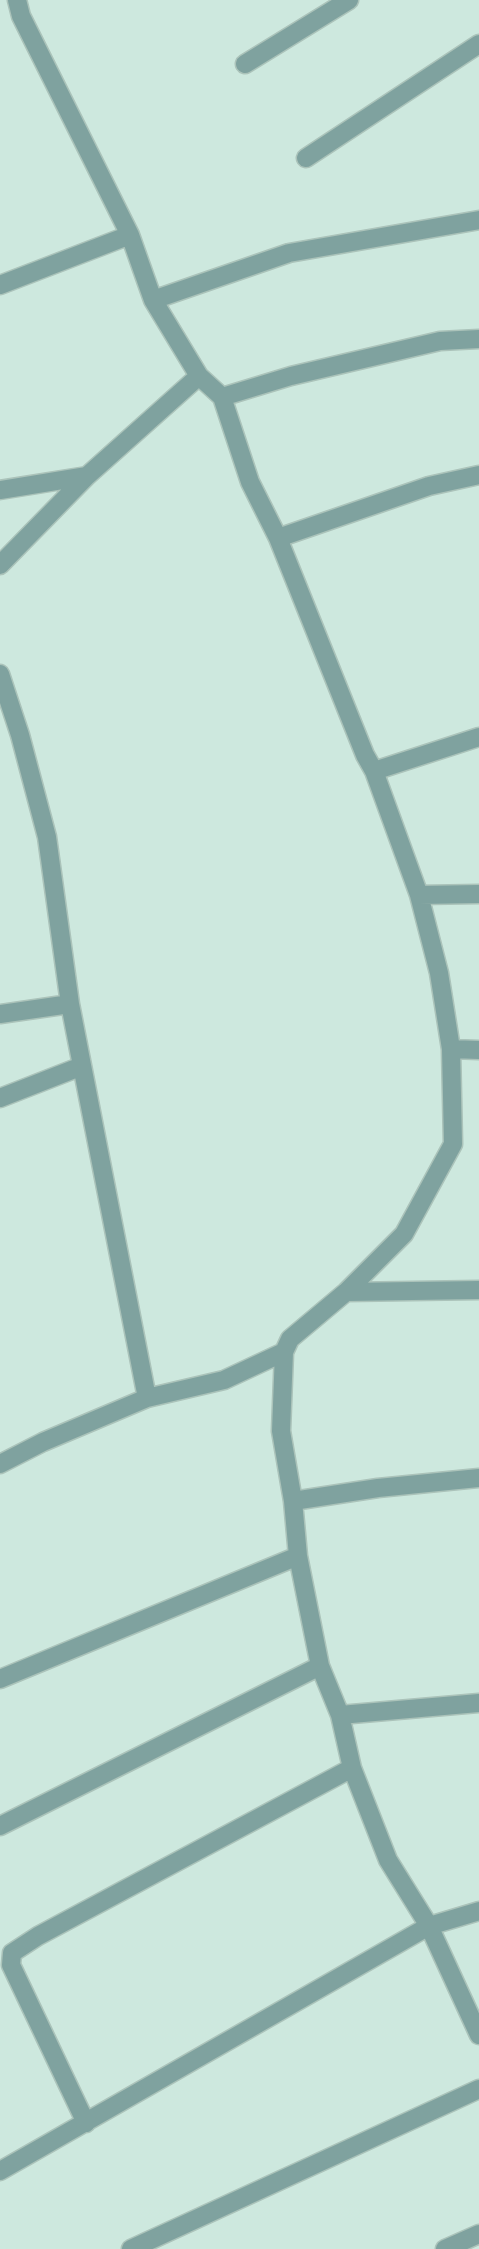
<!DOCTYPE html>
<style>
body{margin:0}
canvas{display:block;background:#cde8de}
</style>
<canvas width="479" height="2249"></canvas>
<script>
const ctx = document.querySelector('canvas').getContext('2d');
ctx.lineJoin = 'round';
function trace(path, color, width, dash) { ctx.strokeStyle = color; ctx.lineWidth = width; ctx.lineCap = dash ? 'butt' : 'round'; ctx.setLineDash(dash || []); ctx.stroke(path); }
const minor = new Path2D(`
 M 17,0 L 21,16 L 130,235 L 153,300 L 199,376 L 222,397 L 250,482 L 278,538 L 365,755 L 374,771 L 419,895 L 439,973 L 451,1049 L 453,1144 L 404,1234 L 346,1292 L 290,1339 L 284,1352 L 281,1431 L 293,1501 L 298,1556 L 320,1666 L 340,1715 L 352,1768 L 388,1860 L 429,1926 L 479,2035
 M 245,64 L 349,0
 M 306,158 L 479,44
 M 0,285 L 130,235
 M 153,300 L 289,253 L 479,220
 M 222,397 L 291,376 L 440,341 L 479,339
 M 0,490 L 87,476
 M 278,538 L 429,486 L 479,475
 M 0,565 L 87,476 L 199,376
 M 0,674 L 20,735 L 47,837 L 70,1004 L 147,1398
 M 374,771 L 479,737
 M 419,895 L 479,894
 M 0,1014 L 70,1004
 M 451,1049 L 479,1050
 M 0,1098 L 82,1066
 M 346,1292 L 479,1290
 M 0,1464 L 43,1442 L 147,1398 L 224,1380 L 284,1352
 M 293,1501 L 378,1488 L 479,1478
 M 0,1679 L 298,1556
 M 340,1715 L 479,1703
 M 0,1826 L 320,1666
 M 86,2123 L 11,1965 L 12,1953 L 38,1936 L 352,1768
 M 0,2171 L 429,1926 L 479,1911
 M 131,2249 L 479,2089
 M 445,2249 L 479,2234`);
trace(minor, '#abc3ba', 21);
trace(minor, '#7fa29f', 18);
</script>
